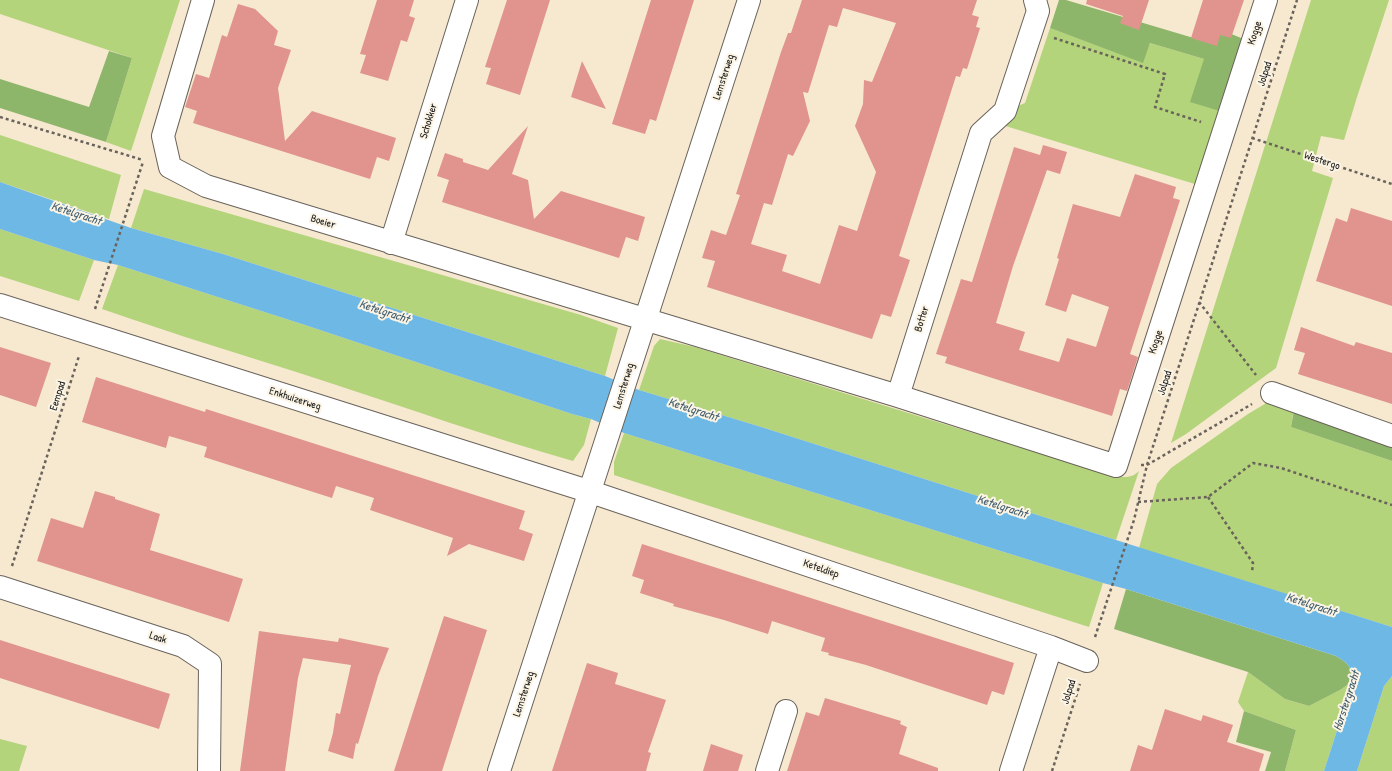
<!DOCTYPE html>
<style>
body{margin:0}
canvas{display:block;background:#f7e8d0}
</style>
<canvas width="1392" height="771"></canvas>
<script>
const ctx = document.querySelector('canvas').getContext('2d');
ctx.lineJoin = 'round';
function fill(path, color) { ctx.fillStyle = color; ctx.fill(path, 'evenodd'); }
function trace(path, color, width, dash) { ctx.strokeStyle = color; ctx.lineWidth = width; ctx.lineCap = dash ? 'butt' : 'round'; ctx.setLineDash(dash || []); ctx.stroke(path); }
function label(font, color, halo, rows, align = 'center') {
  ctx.font = font + ' "Patrick Hand",sans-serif'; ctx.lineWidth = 4; ctx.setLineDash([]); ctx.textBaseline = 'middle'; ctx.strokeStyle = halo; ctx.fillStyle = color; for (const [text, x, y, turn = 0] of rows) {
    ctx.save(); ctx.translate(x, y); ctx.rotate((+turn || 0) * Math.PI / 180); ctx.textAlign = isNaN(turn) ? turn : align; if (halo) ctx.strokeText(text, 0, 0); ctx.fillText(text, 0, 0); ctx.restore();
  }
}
fill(new Path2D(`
 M 0,0 L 180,0 L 131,151 L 106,142 L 132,58 L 0,14 Z
 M 1311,0 L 1389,0 L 1357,97 L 1344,140 L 1321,136 L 1312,171 L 1333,178 L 1276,368 L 1186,434 L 1171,443 Z
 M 1050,28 L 1142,62 L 1150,43 L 1204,59 L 1223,112 L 1198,185 L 999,124 L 1013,108 L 1025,103 Z
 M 0,135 L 121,175 L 109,219 L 0,182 Z
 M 144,189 L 581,315 L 618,328 L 605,376 L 223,254 L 131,228 Z
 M 0,229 L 94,260 L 79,301 L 0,276 Z
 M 118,265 L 305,325 L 572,414 L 591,419 L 584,445 L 573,461 C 489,437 407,408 324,381 C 250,357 176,335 102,309 Z
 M 660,339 L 695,347 L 1096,471 C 1109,474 1128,483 1139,471 L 1116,540 L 758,426 L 639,390 L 654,346 Z
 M 1273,399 L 1295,401 L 1291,427 L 1392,461 L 1392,627 L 1139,548 L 1157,484 L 1171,468 L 1248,414 Z
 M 624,433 L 1103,583 L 1089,627 C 931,576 772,527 614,475 L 614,462 Z
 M 1248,672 L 1285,699 L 1309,706 L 1340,690 L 1353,681 L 1324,771 L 1285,771 L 1296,730 L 1244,711 L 1238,702 Z
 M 1392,676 L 1392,771 L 1357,771 L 1384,686 Z
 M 0,739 L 27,746 L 19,771 L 0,771 Z`), '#b3d47b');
fill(new Path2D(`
 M 1059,0 L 1066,0 L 1197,39 L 1207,24 L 1246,40 L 1223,112 L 1190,102 L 1204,59 L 1150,43 L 1143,63 L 1050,28 Z
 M 109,51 L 132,58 L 106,142 L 0,108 L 0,79 L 89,107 Z
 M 1294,410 L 1392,445 L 1392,461 L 1291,427 Z
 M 1126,589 L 1336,656 C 1349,664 1351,666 1353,681 L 1340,690 L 1309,706 L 1285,699 L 1248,672 L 1114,629 Z
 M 1244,711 L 1296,730 L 1285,771 L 1265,771 L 1271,752 L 1236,742 Z`), '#8eb66b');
fill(new Path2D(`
 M 0,182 L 131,228 L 223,254 L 605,376 L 639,390 L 758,426 L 1116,540 L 1392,627 L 1392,676 L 1384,686 L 1357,771 L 1324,771 L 1353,681 C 1351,666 1349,664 1336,656 L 1126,589 L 1103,583 L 624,433 L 591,419 L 572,414 L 305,325 L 118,265 L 94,260 L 0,229 Z`), '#6eb8e6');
fill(new Path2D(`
 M 377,0 L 414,0 L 409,16 L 415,18 L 407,42 L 401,40 L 388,81 L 360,73 L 366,55 L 360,54 Z
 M 507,0 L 550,0 L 520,95 L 486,84 L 491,68 L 485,67 Z
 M 651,0 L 694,0 L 656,121 L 650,119 L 645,134 L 612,124 Z
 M 802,0 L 977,0 L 972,15 L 979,17 L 976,27 L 980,28 L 967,69 L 963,68 L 960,77 L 956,76 L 899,256 L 910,260 L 891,317 L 881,314 L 872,339 L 707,287 L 715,261 L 702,258 L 711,230 L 726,235 L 740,195 L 736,194 L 781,52 L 788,33 L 791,33 ZM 843,8 L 896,23 L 872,82 L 864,80 L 863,104 L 855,126 L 876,172 L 857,231 L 839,225 L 820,284 L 782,271 L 787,255 L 751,244 L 764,203 L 772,205 L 788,154 L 793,156 L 810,121 L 803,92 L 808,93 L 829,25 L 837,27 Z
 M 1087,0 L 1149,0 L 1139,30 L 1120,23 L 1123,16 L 1086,4 Z
 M 1203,0 L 1244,0 L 1231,38 L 1220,35 L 1217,46 L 1191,38 Z
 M 238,4 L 255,9 L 278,31 L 274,45 L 291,50 L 278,88 L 285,141 L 312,111 L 396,138 L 389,161 L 377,157 L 370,179 L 193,123 L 197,111 L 185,107 L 196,74 L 209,78 L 222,35 L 227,37 Z
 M 582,61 L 606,109 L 571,97 Z
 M 528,126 L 512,174 L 528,180 L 534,219 L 561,191 L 645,217 L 638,241 L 626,237 L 619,258 L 442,202 L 449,180 L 437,176 L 445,153 L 463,159 L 463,162 L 488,170 Z
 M 1043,145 L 1067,152 L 1060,174 L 1047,170 L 1013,266 L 996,323 L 1025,332 L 1019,350 L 1059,362 L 1067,338 L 1096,347 L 1109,307 L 1072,294 L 1066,312 L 1045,305 L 1059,259 L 1057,258 L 1073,204 L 1120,217 L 1135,174 L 1176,187 L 1173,198 L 1180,200 L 1130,354 L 1138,357 L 1127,391 L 1120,389 L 1112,416 L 945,363 L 947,357 L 936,354 L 961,279 L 972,282 L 1014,147 L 1040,155 Z
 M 1351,208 L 1392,221 L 1392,306 L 1316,281 L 1336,218 L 1347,222 Z
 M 1301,327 L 1354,346 L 1356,342 L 1392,353 L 1392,404 L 1298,374 L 1305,353 L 1294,350 Z
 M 0,347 L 51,363 L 36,407 L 0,395 Z
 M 96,377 L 205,412 L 206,409 L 525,511 L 519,529 L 533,534 L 524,561 L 469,544 L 447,556 L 453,538 L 370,510 L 374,498 L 336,486 L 332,498 L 204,457 L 207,447 L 169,436 L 166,448 L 82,422 Z
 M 95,491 L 115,497 L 115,499 L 160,514 L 150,550 L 243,579 L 229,622 L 37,561 L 51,518 L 83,528 Z
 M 642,544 L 1014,663 L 1004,695 L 992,691 L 987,705 L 866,665 L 828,655 L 829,653 L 821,651 L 825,638 L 772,621 L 768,634 L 724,620 L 673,606 L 674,604 L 640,593 L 644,580 L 632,576 Z
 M 444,616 L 487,630 L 442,771 L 394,771 Z
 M 259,631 L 338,642 L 339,638 L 389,648 L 378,676 L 358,744 L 356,743 L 353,759 L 328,751 L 333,733 L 336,713 L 340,714 L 351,665 L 303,658 L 298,678 L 285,771 L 240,771 Z
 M 0,640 L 170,694 L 159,729 L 0,678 Z
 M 587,663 L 618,673 L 615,684 L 666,700 L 648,752 L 651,753 L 646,771 L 552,771 Z
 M 825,698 L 901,721 L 900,724 L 907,727 L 899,754 L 938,768 L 938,771 L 787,771 L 806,712 L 819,716 Z
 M 1165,709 L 1201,721 L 1203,715 L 1233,725 L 1227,742 L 1264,754 L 1259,771 L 1130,771 L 1138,745 L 1152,750 Z
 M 711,744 L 743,755 L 738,771 L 703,771 Z`), '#e0948d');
const street = new Path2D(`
 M 203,0 L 163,136 L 170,167 L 206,186 L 898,396 L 981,133 L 1005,111 L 1038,11 L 1035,0
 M 391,243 L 467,0
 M 0,305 L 591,492 L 1051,647 L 1011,771
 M 1272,393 L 1392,436
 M 898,396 L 1116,466 L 1266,0
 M 0,587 L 183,646 L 210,664 L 209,771
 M 1051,647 L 1087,661
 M 499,771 C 583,514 665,257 749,0
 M 767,771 L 786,711`);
trace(street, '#69635b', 24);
trace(new Path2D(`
 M 1054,38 L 1165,74 L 1155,107 L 1201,122
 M 0,117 L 143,160
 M 1252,138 L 1392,184
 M 1199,302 L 1256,375
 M 95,309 L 143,162
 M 1141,465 L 1147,465 L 1252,404
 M 1208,497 L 1253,563 L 1252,572
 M 1138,502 L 1208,497 L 1253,463 L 1281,468 L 1392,505
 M 12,566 L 79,356
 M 1095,637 L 1134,520 L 1147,465 L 1297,0
 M 1052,771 L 1080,684`), '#69635b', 2.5, [3, 3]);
trace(street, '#fff', 22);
label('11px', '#1c1c1c', '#fcf5e5', [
 ["Kogge",1255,33,-72],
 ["Jolpad",1265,74,-72],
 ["Lemsterweg",724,77,-72],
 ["Schokker",429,121,-73],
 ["Westergo",1322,161,18],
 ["Boeier",323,222,17],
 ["Botter",922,319,-73],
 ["Kogge",1156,342,-72],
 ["Jolpad",1165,383,-72],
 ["Lemsterweg",624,386,-73],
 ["Eempad",58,396,-72],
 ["Enkhuizerweg",295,399,18],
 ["Keteldiep",821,569,19],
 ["Laak",158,638,18],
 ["Jolpad",1069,692,-72],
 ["Lemsterweg",524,694,-72]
]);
label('italic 12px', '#3d5a6d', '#fcf5e5', [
 ["Ketelgracht",76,214,18],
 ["Ketelgracht",384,312,18],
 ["Ketelgracht",693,410,18],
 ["Ketelgracht",1002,507,18],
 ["Ketelgracht",1311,605,18],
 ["Horstergracht",1347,701,-72]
]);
</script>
